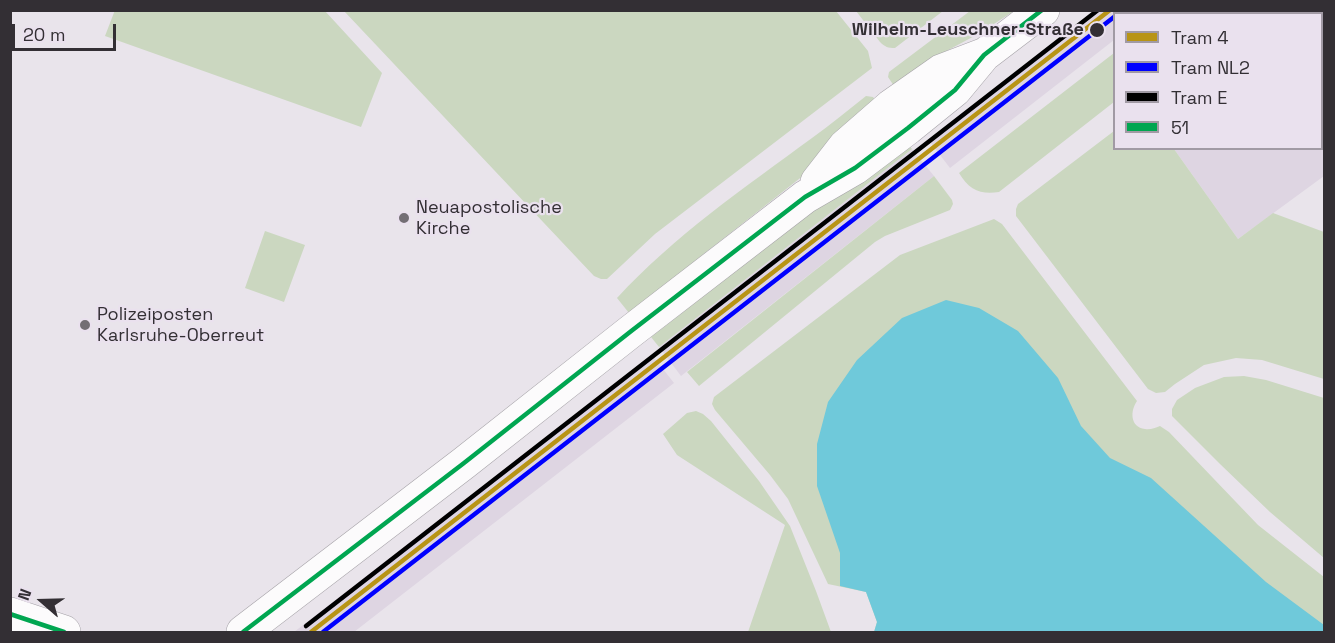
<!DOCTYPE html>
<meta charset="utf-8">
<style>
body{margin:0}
#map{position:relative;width:1335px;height:643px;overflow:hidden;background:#e9e4eb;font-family:"Space Grotesk",sans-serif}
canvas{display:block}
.frame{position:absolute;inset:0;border:12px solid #332f34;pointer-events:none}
.legend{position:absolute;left:1113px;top:12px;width:210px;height:138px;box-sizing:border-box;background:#eae1ee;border:2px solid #a19aa4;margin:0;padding:8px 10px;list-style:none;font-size:18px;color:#332f34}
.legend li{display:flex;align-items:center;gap:12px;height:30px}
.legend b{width:30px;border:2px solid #a19aa4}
.north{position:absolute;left:12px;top:571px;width:60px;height:60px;-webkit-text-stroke:4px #eae1ee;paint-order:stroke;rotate:290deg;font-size:16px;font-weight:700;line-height:24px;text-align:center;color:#332f34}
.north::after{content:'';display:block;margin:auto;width:21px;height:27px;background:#332f34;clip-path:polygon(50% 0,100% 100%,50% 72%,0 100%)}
.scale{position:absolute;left:12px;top:24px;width:104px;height:27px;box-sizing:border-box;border:3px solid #332f34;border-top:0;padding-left:8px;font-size:18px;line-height:21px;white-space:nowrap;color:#332f34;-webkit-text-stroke:4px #eae1ee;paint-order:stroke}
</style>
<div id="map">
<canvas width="1335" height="643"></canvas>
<div class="frame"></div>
<ul class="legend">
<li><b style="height:8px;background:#b89415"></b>Tram 4</li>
<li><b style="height:8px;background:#00f"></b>Tram NL2</li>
<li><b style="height:8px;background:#000"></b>Tram E</li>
<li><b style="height:8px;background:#00a651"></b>51</li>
</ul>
<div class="north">N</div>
<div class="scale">20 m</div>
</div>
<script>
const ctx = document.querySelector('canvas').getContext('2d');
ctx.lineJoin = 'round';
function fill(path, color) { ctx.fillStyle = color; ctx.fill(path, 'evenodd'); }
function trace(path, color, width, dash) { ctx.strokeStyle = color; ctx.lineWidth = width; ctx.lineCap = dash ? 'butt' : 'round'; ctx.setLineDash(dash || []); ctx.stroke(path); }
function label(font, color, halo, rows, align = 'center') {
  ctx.font = font + ' "Space Grotesk",sans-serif'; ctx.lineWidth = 4.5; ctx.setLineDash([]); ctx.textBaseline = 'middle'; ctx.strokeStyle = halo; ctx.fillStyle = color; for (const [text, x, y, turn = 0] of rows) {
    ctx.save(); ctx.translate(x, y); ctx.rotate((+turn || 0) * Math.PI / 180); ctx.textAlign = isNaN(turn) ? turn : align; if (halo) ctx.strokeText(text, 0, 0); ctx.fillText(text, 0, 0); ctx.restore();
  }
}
fill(new Path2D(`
 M 1101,11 L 1152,11 L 1148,13 L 1114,14 L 1114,40 L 950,168 L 930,142 Z
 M 1322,20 L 1324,24 L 1324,176 L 1238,239 L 1174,149 L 1322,148 Z
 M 912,149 L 934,176 L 681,376 L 659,347 Z
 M 652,355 L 674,383 L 354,632 L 294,632 Z`), '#ded5e2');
fill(new Path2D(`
 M 115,10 L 325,11 L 382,73 L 361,127 L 105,36 Z
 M 344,11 L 836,11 L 868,51 L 872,68 L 655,234 L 607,279 L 601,279 L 594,276 Z
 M 856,11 L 943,11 L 895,48 C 888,48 885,47 880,42 Z
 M 970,11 L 1014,11 L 980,33 L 926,62 L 894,86 L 888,77 L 889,72 Z
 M 1169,11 L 1169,10 L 1233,11 L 1229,14 L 1165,13 Z
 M 1114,53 L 1114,102 L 999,192 C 981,195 969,190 959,173 Z
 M 866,96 L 873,97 L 877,103 L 804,175 L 629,313 L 617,298 C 674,236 744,188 812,138 C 830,125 848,110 866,96 Z
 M 1114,131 L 1114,148 L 1174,149 L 1238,239 L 1273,213 L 1324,232 L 1324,379 L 1262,360 L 1236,358 L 1204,365 L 1175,384 L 1165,392 L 1156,393 L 1148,389 L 1016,216 L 1016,209 L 1018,204 Z
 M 904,139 L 912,149 L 659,347 L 651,337 Z
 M 934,176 L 952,200 L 953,204 L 950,210 L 885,236 L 875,242 L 699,386 L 687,372 Z
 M 994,219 L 1002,224 L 1137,401 C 1130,411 1130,427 1145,429 C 1150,430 1155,428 1160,426 L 1169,432 L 1258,525 L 1324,577 L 1324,632 L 874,632 L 877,622 L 866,592 L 828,584 L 788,499 L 770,475 L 715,410 L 712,404 L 714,397 L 900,255 Z
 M 265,231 L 305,245 L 284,302 L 245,288 Z
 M 1244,376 L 1266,380 L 1324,398 L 1324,558 L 1270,512 L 1220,464 L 1172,416 L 1172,409 L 1177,400 L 1195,388 L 1224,377 Z
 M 696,411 L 703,414 L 711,421 L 759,481 L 790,526 L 816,591 L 831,632 L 748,632 L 785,525 L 677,455 L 663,434 L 687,413 Z`), '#cbd7c0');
fill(new Path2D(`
 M 946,300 L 979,308 L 1018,331 L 1058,378 L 1081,426 L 1110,458 L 1151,478 L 1266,582 L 1324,625 L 1324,632 L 874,632 L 877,622 L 866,592 L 840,586 L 840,553 L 817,486 L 817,444 L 828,402 L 857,360 L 902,318 Z`), '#6fc9da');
const tertiary = new Path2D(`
 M 817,182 L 845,146 L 891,106 L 941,71 L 983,55
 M 10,614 L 64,632
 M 243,632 L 464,463 L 630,332 L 805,197 L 855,168 L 908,128 L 955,90 L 984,55 L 1043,10`);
trace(tertiary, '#a5a2a7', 34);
trace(tertiary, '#fcfbfc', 33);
trace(new Path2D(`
 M 10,614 L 64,632
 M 243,632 L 464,463 L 630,332 L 805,197 L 855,168 L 908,128 L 955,90 L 984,55 L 1042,10`), '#00a651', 4.5);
trace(new Path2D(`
 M 311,632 L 1110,10`), '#b89415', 4.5);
trace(new Path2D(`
 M 323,632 L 1114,17`), '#00f', 4.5);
trace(new Path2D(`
 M 306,626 L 1098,10`), '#000', 4.5);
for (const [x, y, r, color] of [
 [1097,30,8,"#332f34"],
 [404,218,6,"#736e74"],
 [85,325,6,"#736e74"]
]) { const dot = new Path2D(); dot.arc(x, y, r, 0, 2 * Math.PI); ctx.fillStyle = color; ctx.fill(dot); trace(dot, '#eae1ee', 2); }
label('bold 18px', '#332f34', '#eae1ee', [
 ["Wilhelm-Leuschner-Straße",1084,30]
], 'right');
label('18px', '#332f34', '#eae1ee', [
 ["Neuapostolische",416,208],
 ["Kirche",416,229],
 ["Polizeiposten",97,315],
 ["Karlsruhe-Oberreut",97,336]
], 'left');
</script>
